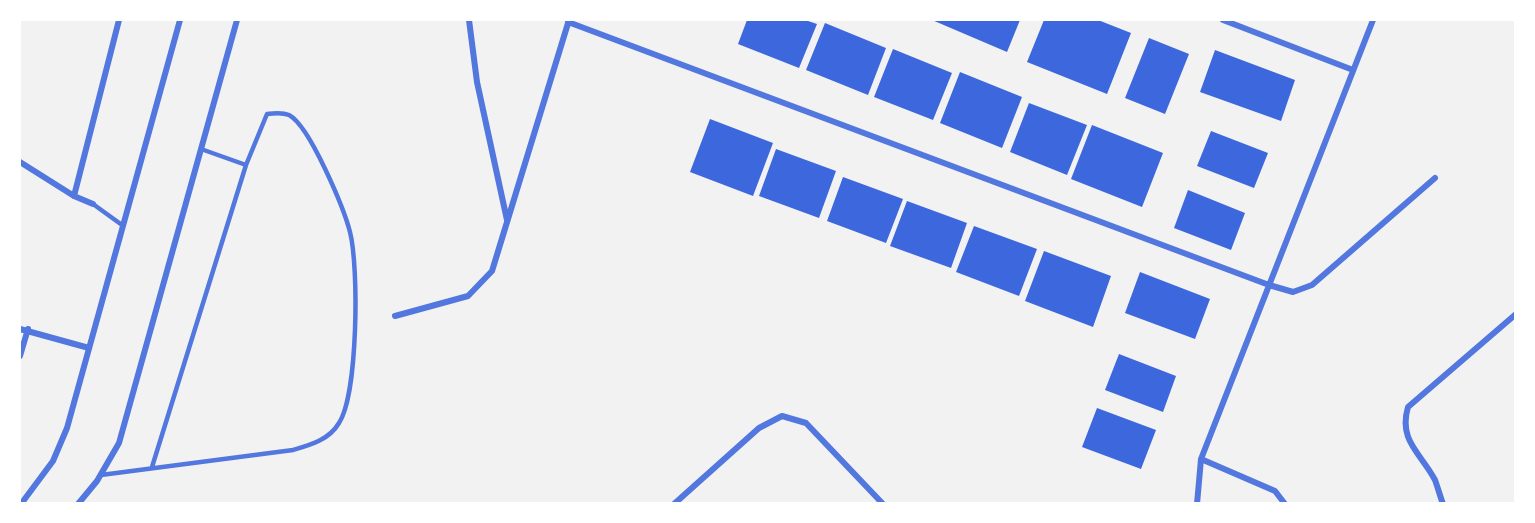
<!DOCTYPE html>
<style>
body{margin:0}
#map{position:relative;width:1535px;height:523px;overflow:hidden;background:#f2f2f2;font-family:Figtree,sans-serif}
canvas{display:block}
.frame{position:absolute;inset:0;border:21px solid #fff;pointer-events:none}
</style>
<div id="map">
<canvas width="1535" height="523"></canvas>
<div class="frame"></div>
</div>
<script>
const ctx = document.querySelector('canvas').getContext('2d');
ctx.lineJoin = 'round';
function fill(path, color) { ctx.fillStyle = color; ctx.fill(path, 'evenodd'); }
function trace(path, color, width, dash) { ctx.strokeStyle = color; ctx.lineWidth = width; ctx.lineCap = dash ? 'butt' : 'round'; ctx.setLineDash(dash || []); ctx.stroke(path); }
fill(new Path2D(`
 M 747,20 L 805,20 L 817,24 L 799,68 L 738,44 Z
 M 932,20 L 1020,20 L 1007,52 Z
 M 1044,20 L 1098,20 L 1131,33 L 1107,94 L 1027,62 Z
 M 825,23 L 886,48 L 868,95 L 806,70 Z
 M 1149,38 L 1189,54 L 1165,114 L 1125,98 Z
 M 893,49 L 952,73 L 933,120 L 874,97 Z
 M 1215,50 L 1295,80 L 1281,121 L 1200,92 Z
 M 960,72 L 1022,97 L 1002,148 L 940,123 Z
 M 1029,103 L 1087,125 L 1067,175 L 1010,152 Z
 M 710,119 L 773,143 L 753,196 L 690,172 Z
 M 1092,125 L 1163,153 L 1142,207 L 1071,179 Z
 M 1211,131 L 1268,153 L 1254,188 L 1197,166 Z
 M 776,149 L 836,171 L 819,218 L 759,196 Z
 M 843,177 L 903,199 L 886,243 L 827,221 Z
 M 1188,190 L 1245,213 L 1231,250 L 1174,228 Z
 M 907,201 L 967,223 L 951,268 L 890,246 Z
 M 974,226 L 1037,249 L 1019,296 L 956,272 Z
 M 1044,251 L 1111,276 L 1093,327 L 1025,301 Z
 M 1140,272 L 1210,299 L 1195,339 L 1125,313 Z
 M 1119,354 L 1176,376 L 1163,412 L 1105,390 Z
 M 1097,408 L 1156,430 L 1141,469 L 1082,447 Z`), '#3d67dc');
trace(new Path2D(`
 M 93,204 L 122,225
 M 152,467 L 246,165
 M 101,475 L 293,450 C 310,445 329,440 339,423 C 358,394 359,267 350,232 C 344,209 310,126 289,115 C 282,112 274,113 267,114 L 246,165 L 201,149`), '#5277de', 4.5);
trace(new Path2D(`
 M 469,20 L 477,82 L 507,220
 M 1223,20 L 1353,70
 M 568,22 L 1269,285 L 1293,292 L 1312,285 L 1435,178
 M 20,162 L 74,196 L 93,204
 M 74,196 L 119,20
 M 395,316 L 468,296 L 492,271 L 569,20
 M 20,329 L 89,348
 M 20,356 L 28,329
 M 1201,459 L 1275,491 L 1285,504
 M 21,504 L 53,461 L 67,428 L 180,20
 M 78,504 L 97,481 L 119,443 L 237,20
 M 674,504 L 759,428 L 782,416 L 806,423 L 883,504
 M 1197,504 L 1201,459 L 1373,20
 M 1443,504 C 1440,496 1438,488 1435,480 C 1421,453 1398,441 1408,407 L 1516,314`), '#5277de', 6);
</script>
